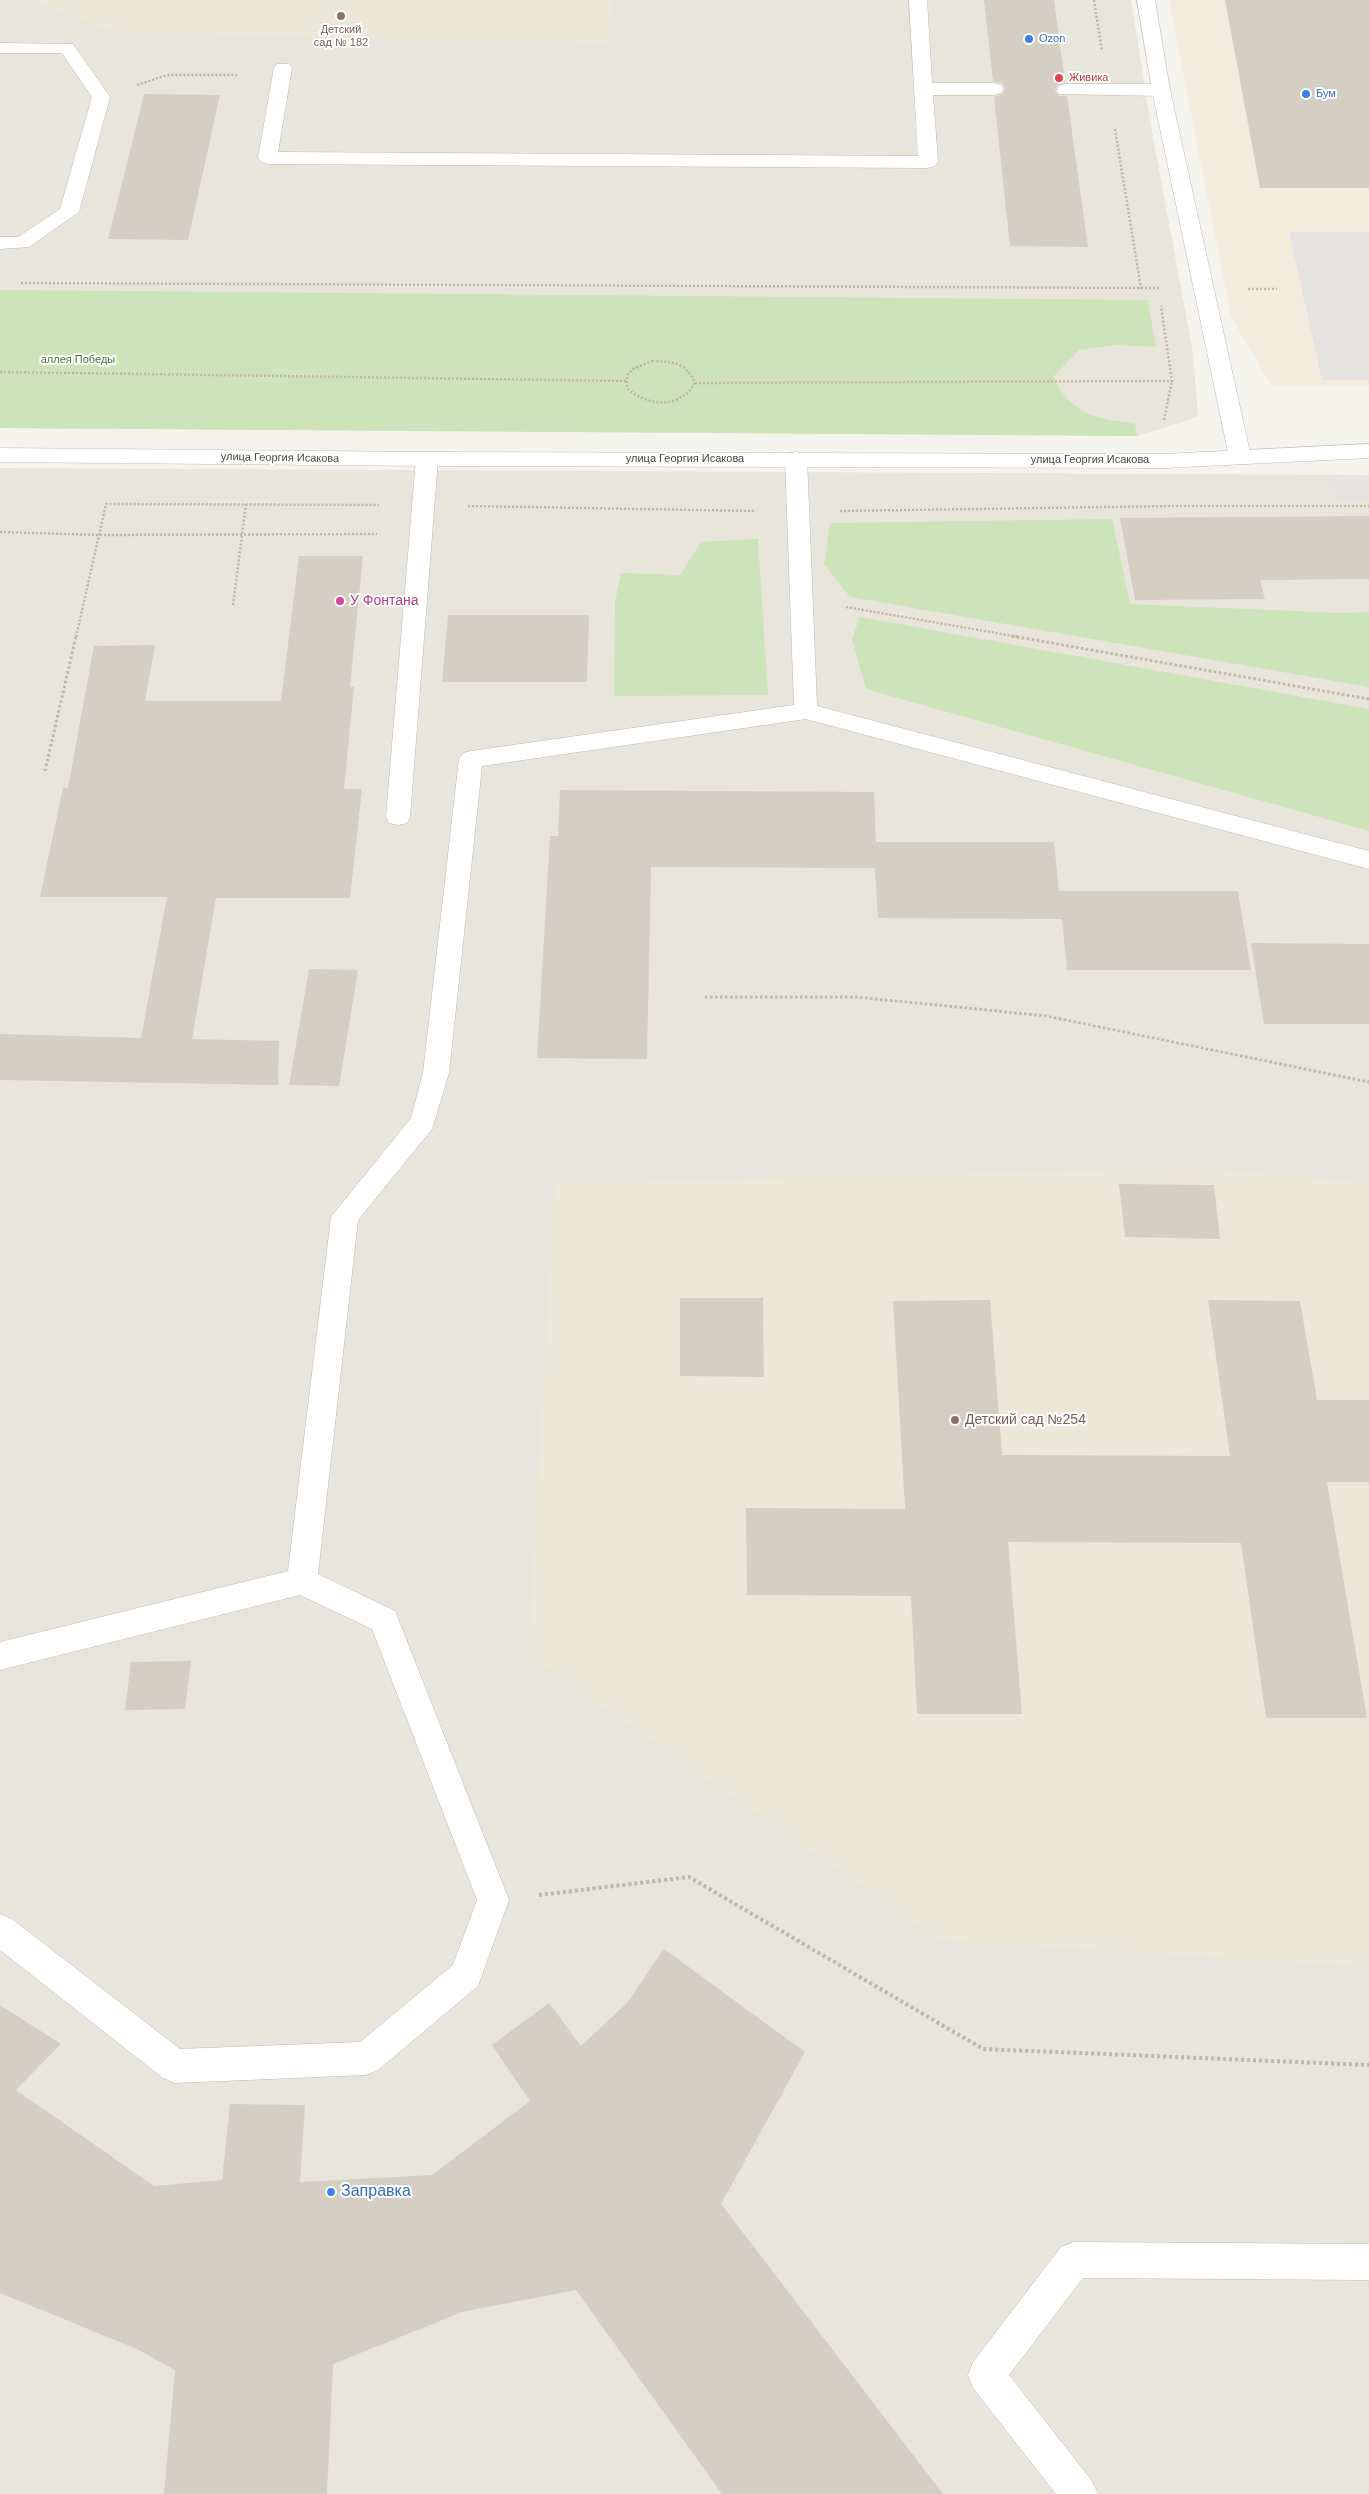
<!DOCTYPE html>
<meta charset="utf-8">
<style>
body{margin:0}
canvas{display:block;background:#f4f3ec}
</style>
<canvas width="1369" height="2494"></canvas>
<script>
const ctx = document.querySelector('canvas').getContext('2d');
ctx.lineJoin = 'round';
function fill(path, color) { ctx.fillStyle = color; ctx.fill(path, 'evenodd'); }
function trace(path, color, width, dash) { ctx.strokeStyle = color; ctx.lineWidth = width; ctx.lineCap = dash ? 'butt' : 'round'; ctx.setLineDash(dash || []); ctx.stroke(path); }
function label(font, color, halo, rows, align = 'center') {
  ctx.font = font + ' Helvetica,sans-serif'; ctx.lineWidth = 4; ctx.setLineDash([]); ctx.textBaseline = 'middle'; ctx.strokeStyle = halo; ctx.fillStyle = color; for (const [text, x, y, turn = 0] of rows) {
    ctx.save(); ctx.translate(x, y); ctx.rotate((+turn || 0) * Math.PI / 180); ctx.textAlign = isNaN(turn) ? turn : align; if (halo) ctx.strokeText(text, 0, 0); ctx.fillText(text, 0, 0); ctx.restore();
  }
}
fill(new Path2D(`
 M 0,0 L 1131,0 L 1151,126 L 1193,353 L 1198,417 L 1137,436 L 0,428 Z
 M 0,468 L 1369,475 L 1369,2494 L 0,2494 Z`), '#e8e5db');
fill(new Path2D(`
 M 1169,0 L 1369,0 L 1369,386 L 1272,386 L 1231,317 Z`), '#f3ebdb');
fill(new Path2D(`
 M 30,0 L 612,0 L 607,43 L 115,32 Z
 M 1197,1168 L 1369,1183 L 1369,1967 L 940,1940 L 528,1655 L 555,1184 Z`), '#ece8d8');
fill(new Path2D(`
 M 0,290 L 1148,300 L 1156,347 L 1117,345 L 1079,350 L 1053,377 C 1071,414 1097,420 1135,423 L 1137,436 L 0,428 Z
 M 1112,519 L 1130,604 L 1339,613 L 1369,612 L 1369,687 L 850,597 L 824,564 L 830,523 Z
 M 758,539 L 768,695 L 614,696 L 615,603 L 621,573 L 680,575 L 701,542 Z
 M 860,617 L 1369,709 L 1369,831 L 866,689 L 852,639 Z`), '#cde3ba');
fill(new Path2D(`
 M 1289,232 L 1369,232 L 1369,380 L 1322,380 Z
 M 1327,480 L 1369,480 L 1369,500 L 1339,500 Z`), '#e4e3e0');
fill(new Path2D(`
 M 984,0 L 1054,0 L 1065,82 L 1057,85 L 1055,91 L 1059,96 L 1067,96 L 1088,247 L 1010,246 L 994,97 L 1003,94 L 1005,88 L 1002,83 L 993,81 Z
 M 1225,0 L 1369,0 L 1369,188 L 1260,188 Z
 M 144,94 L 220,95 L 188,240 L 108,239 Z
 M 1369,516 L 1369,579 L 1260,580 L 1265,599 L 1135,600 L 1120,518 Z
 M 299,556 L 363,556 L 350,687 L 354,687 L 344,789 L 362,789 L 350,898 L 216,898 L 192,1039 L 279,1041 L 278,1085 L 0,1080 L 0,1034 L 141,1038 L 167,897 L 40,897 L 63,788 L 68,788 L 94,646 L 155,645 L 145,701 L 281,701 Z
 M 448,615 L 589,615 L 587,682 L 442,682 Z
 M 560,790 L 874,792 L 876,842 L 1054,842 L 1059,891 L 1238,891 L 1251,970 L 1067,970 L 1062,919 L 878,918 L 875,868 L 651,867 L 647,1059 L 537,1058 L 550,836 L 558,836 Z
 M 1251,943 L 1369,944 L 1369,1024 L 1264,1024 Z
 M 309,969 L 358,970 L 339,1086 L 289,1085 Z
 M 1119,1184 L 1214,1185 L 1220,1239 L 1125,1237 Z
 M 680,1298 L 763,1298 L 764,1377 L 680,1376 Z
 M 990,1300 L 1002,1455 L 1230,1456 L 1208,1300 L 1300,1301 L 1317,1400 L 1369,1400 L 1369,1482 L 1327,1482 L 1367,1718 L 1266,1718 L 1241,1543 L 1008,1542 L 1022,1714 L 917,1714 L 911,1596 L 747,1595 L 746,1508 L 905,1509 L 893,1301 Z
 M 191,1661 L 185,1709 L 125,1710 L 131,1662 Z
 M 664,1949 L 805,2052 L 721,2204 L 943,2494 L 722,2494 L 576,2290 L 462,2312 L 333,2364 L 327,2494 L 164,2494 L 175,2370 L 137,2349 L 0,2293 L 0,2005 L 61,2044 L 16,2090 L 154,2186 L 222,2180 L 230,2104 L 305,2105 L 300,2182 L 432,2175 L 530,2101 L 492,2045 L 549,2003 L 581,2046 L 627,2003 Z`), '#d5cfc3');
const service = new Path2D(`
 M 909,0 L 927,0 L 932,83 L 994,83 L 1001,85 L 1003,89 L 1001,93 L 994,95 L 933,95 L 938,162 L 935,166 L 928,168 L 268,164 L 261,162 L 258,158 L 274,68 L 277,64 L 289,64 L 292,68 L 278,152 L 918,156 Z
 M 0,43 L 73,44 L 110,97 L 79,212 L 29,247 L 0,249 L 0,237 L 18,237 L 60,209 L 92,97 L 62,53 L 0,53 Z
 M 1066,84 L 1161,84 L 1168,86 L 1170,90 L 1168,94 L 1161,96 L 1059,94 L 1057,90 L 1059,86 Z
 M 427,452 L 435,454 L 438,459 L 410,817 L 407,823 L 398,825 L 389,823 L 386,817 L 416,459 L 419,454 Z
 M 796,452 L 804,454 L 807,459 L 817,706 L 1369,851 L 1369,869 L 806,719 L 482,766 L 449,1073 L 432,1129 L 358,1220 L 318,1574 L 395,1611 L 509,1900 L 478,1986 L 378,2070 L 366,2075 L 175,2083 L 163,2078 L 0,1950 L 0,1914 L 12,1919 L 180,2049 L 360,2042 L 453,1965 L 477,1900 L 372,1629 L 300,1595 L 0,1670 L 0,1642 L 288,1571 L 331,1217 L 411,1118 L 423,1073 L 459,759 L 463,753 L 471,751 L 794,705 L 785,459 L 788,454 Z
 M 1074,2242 L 1369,2244 L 1369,2280 L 1083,2278 L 1009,2375 L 1092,2481 L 1098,2494 L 1056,2494 L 973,2388 L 968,2375 L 973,2362 L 1061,2247 Z`);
const minor = new Path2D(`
 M 1137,0 L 1155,0 L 1170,90 L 1251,457 L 1248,462 L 1240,464 L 1232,462 L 1229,457 L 1152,90 Z`);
const tertiary = new Path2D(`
 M 1369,444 L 1369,458 L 1164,468 L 427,466 L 0,462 L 0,448 L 427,452 L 1164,454 Z`);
trace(service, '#bfbbb0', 1);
trace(minor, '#bfbbb0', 1);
trace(tertiary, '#bfbbb0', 1);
trace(new Path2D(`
 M 1094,0 L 1102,51
 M 137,85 L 167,75 L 239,75
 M 1115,129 L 1141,289
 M 21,283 L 1159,288
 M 1248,289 L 1277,289
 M 652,361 C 673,362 686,362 695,383 C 680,409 648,407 627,388 L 627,375 L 633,369 Z
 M 0,372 L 626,381
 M 695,383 L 1172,381 L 1161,306
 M 1164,420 L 1172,381
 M 468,506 L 754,511
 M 840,511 L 1173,506 L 1369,506
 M 0,532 L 99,535 L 377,534
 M 233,605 L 246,504
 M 846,607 L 1019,637
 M 76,637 L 106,504 L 379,505`), '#bfb7a3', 2.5, [2, 2]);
trace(new Path2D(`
 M 1012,636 L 1369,699
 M 45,771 L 76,636
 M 705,997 L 856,997 L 1046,1016 L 1369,1082`), '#bfb7a3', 3, [2.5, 2.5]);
trace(new Path2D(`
 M 539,1895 L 689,1877 L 983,2049 L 1369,2065`), '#bfb7a3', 4, [3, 3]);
fill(service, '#fff');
fill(minor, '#fff');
fill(tertiary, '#fff');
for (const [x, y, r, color] of [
 [341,16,5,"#8d6e63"],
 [1029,39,5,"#3f7fe0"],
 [1059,78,5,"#e0444e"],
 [1306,94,5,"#3f7fe0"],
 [340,601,5,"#d1479c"],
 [955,1420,5,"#8d6e63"],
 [331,2192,5,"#3f7fe0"]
]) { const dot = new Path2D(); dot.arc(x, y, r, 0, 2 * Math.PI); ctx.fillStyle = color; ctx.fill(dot); trace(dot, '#fff', 2); }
label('11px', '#785e54', '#fff', [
 ["Детский",341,30],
 ["сад № 182",341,43]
]);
label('11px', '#366cbe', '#fff', [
 ["Ozon",1039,39],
 ["Бум",1316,94]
], 'left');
label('11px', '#be3a42', '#fff', [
 ["Живика",1069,78]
], 'left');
label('11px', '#477434', '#fff', [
 ["аллея Победы",78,360]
]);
label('11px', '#48443b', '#fff', [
 ["улица Георгия Исакова",280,458,1],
 ["улица Георгия Исакова",685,459],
 ["улица Георгия Исакова",1090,460]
]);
label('14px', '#b23c85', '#fff', [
 ["У Фонтана",350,601]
], 'left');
label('14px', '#785e54', '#fff', [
 ["Детский сад №254",965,1420]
], 'left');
label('16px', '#366cbe', '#fff', [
 ["Заправка",341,2192]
], 'left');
</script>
